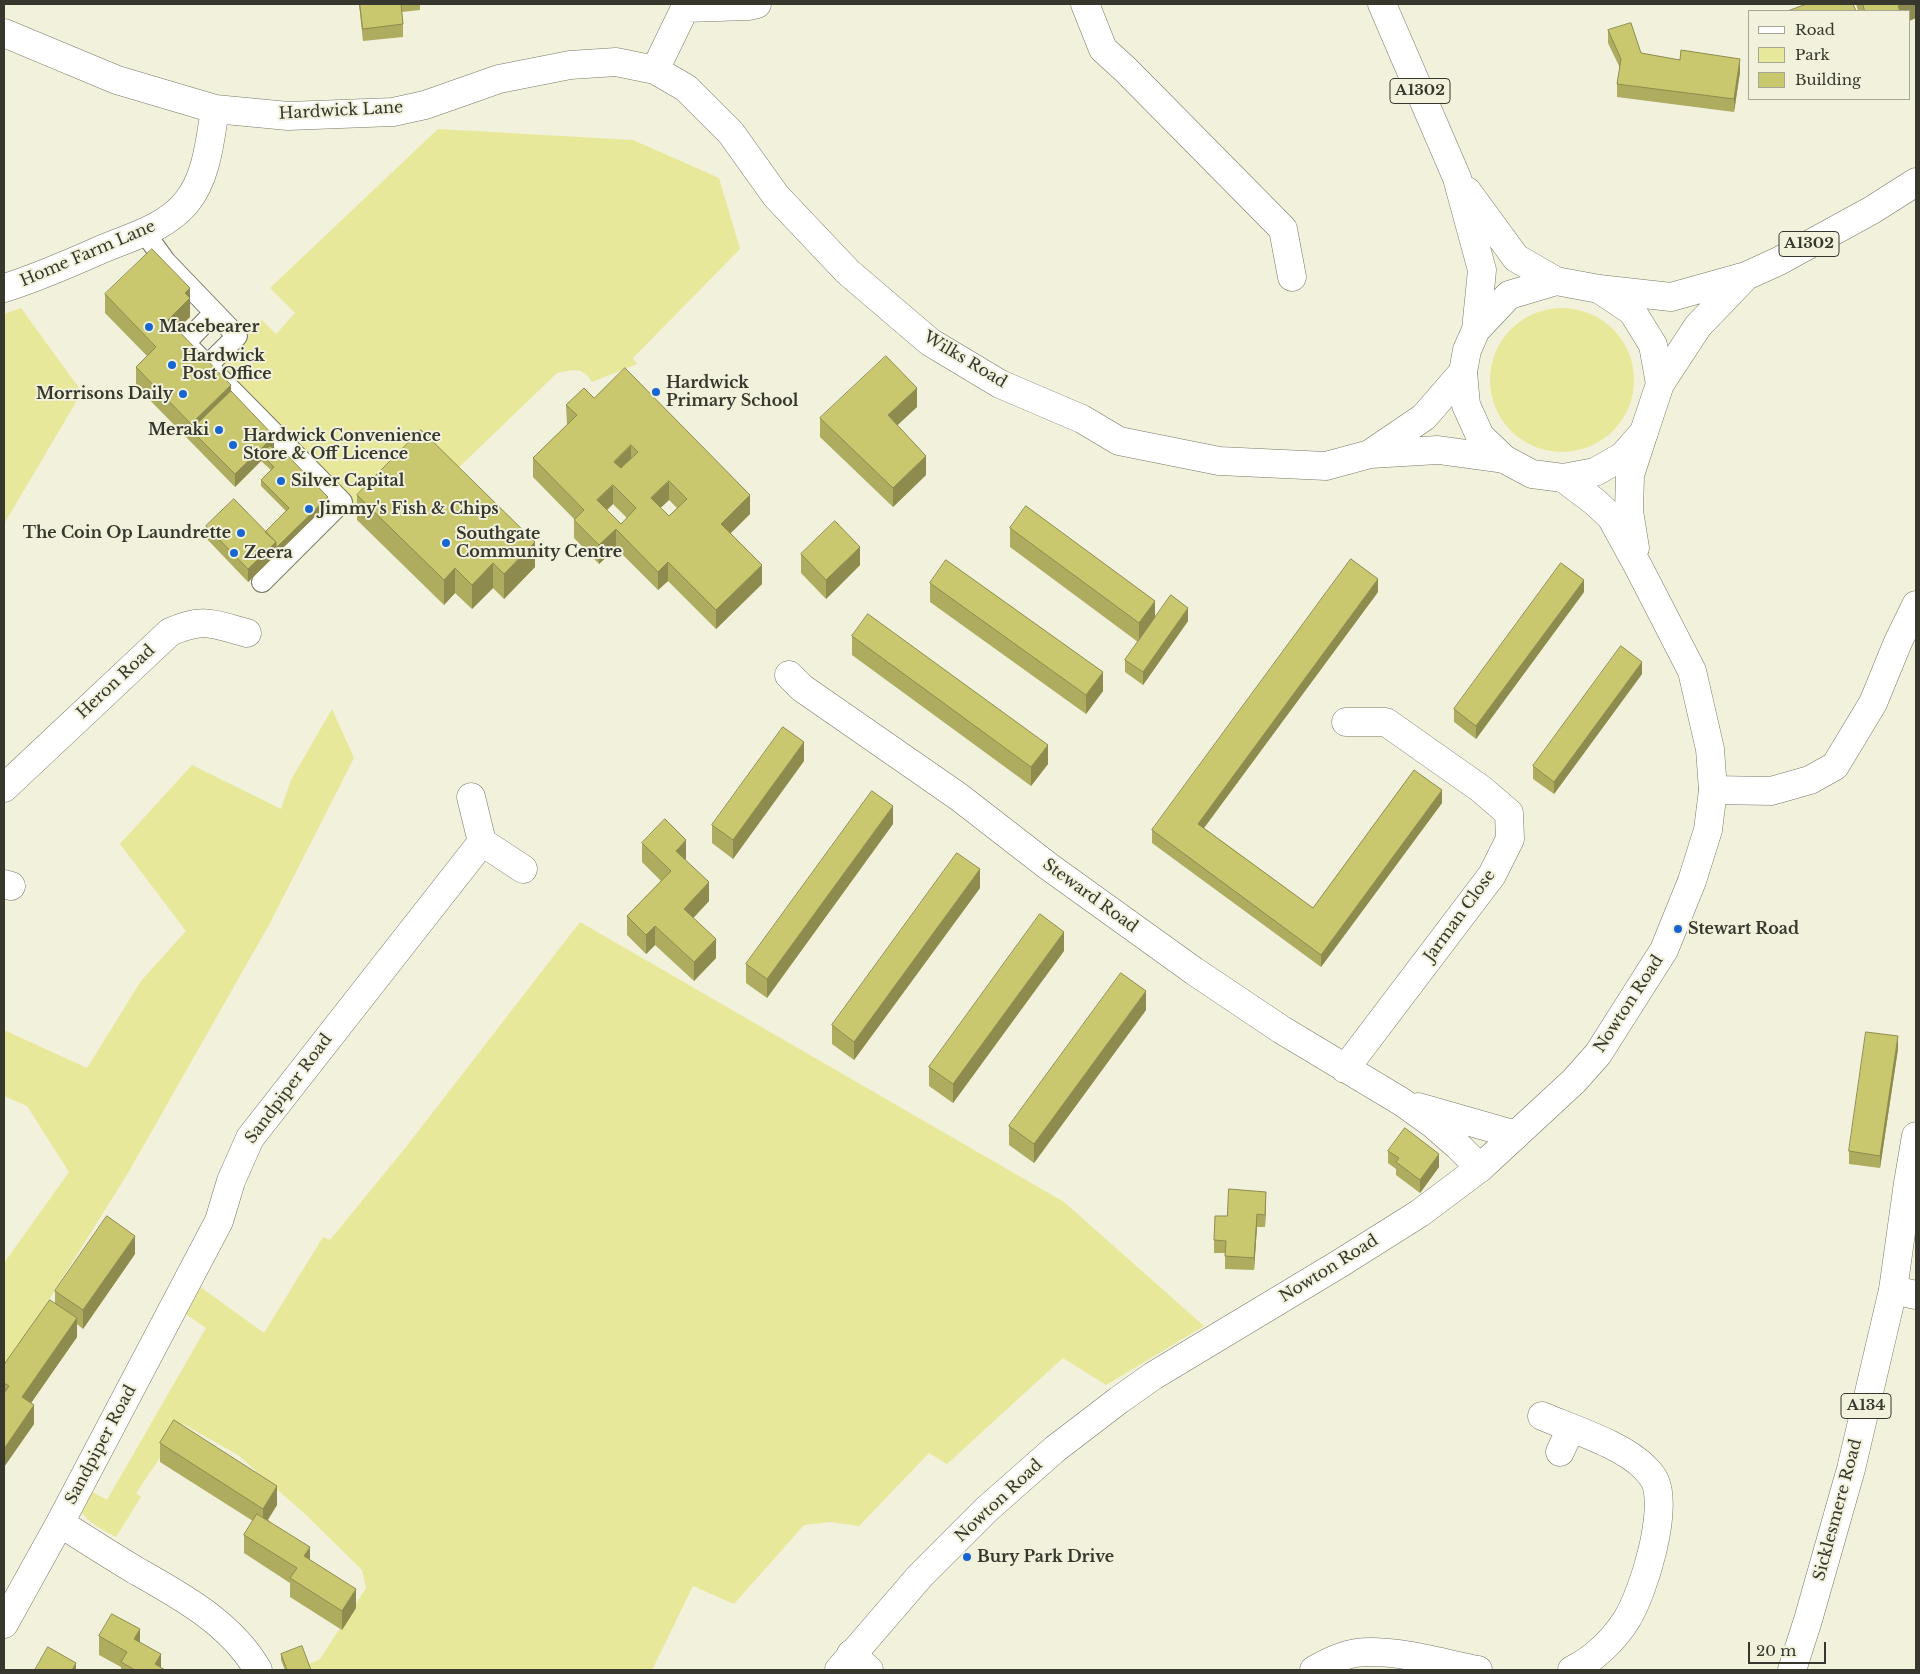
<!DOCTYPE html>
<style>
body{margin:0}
#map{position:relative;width:1920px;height:1674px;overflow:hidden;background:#f1f1dc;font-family:"Libre Baskerville",serif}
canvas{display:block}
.frame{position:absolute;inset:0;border:5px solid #37372e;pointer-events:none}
.legend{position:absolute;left:1748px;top:10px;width:162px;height:90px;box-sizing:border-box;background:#f1f1dc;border:1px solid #a7a796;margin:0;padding:6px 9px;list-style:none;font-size:15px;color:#37372e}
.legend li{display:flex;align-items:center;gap:10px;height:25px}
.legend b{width:25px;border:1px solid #a7a796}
.scale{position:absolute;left:1748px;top:1642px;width:78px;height:22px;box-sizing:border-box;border:2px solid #37372e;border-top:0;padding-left:6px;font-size:15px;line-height:18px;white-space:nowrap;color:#37372e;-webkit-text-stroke:4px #f1f1dc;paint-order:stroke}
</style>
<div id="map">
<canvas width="1920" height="1674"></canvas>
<div class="frame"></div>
<ul class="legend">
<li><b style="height:6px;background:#fff"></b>Road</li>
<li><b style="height:14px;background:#e8e89b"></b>Park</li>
<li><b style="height:14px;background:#c9c86f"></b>Building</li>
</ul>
<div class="scale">20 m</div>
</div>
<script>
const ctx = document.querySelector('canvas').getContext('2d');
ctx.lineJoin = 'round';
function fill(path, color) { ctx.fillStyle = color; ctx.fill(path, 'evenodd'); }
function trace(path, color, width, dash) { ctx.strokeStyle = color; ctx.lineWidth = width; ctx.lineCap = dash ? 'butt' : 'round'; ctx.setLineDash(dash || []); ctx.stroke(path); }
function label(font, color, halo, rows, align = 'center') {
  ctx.font = font + ' "Libre Baskerville",serif'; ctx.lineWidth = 4; ctx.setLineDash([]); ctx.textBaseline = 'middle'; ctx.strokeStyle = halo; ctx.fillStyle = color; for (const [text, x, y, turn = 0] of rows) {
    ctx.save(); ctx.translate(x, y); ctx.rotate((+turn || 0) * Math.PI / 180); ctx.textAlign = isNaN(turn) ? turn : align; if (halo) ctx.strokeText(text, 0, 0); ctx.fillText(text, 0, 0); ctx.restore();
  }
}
fill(new Path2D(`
 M 438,129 L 633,140 L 719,178 L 740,249 L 633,358 L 637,364 L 592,382 C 583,366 572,370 557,373 L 452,474 L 383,482 L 355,508 L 218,367 L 262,320 L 276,334 L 295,313 L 270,288 Z
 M1490 380a72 72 0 1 1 144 0a72 72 0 1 1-144 0Z
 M 21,308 L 82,392 L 4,524 L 4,314 Z
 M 332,709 L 354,758 L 270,923 L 128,1173 L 4,1372 L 4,1263 L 69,1172 L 27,1106 L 4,1096 L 4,1030 L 87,1068 L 141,981 L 186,931 L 120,844 L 192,765 L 281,809 L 291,780 Z
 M 580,922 L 1064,1202 L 1204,1326 L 1106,1385 L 1063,1358 L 947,1464 L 929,1453 L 859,1526 L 830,1522 L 804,1525 L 734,1604 L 693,1586 L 652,1670 L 309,1670 L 307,1665 L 320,1659 L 366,1588 L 362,1570 L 305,1514 L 238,1455 L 183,1424 L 136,1493 L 141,1497 L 116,1537 C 107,1532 80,1519 81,1508 C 81,1502 87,1495 89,1490 L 107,1500 L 206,1328 L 184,1313 L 199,1286 L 264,1333 L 323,1237 L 330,1240 L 406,1147 Z`), '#e8e89b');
const pedestrian = new Path2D(`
 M 145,233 L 165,261 L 237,336 L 207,366
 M 214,313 L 185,343 L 342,502 L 262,582`);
const minor = new Path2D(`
 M 1085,4 L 1103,49 L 1126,70 L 1283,229 L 1292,277
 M 686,8 L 748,6 L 757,4
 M 655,70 L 687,4
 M 789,675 L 802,688 L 959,797 L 1048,866 L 1194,971 L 1282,1030 L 1402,1102 L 1434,1125 L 1458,1146 L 1480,1168
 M 4,788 L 170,632 C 204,617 213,624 247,633
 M 1713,790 L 1771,791 L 1810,780 L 1835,766 L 1873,703 L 1898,642 L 1916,605
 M 471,797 L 482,842 L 523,869
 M 4,884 L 11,886
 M 1345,1069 L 1492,875 L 1510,839 L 1509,813 L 1481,789 L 1386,722 L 1346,722
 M 1418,1107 L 1516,1135
 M 1893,1290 L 1916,1295
 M 1542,1416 C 1572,1429 1624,1445 1646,1469 C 1649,1472 1653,1477 1655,1481 C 1668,1512 1644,1591 1627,1619 C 1614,1640 1594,1659 1572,1670
 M 1560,1452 L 1571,1428
 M 60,1523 C 85,1539 110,1555 135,1570 C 181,1596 231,1623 258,1670
 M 4,1624 L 60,1523 L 219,1221 L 231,1181 L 250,1138 L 482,842
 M 851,1654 L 869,1670
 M 1314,1670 C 1326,1663 1342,1655 1356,1653 C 1392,1648 1441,1663 1478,1670`);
const tertiary = new Path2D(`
 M 4,33 L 117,80 L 215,109 L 288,116 L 393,112 L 425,105 L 499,79 L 570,65 L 616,62 L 655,70 L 686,88 L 731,133 L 776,196 L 848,272 L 930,342 L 1000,384 L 1082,419 L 1119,441 L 1219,461 L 1326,466 L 1370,454 L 1438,450 L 1504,459
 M 4,288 C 37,278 68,264 100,250 C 130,237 164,229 186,203 C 207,178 210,140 215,109
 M 1371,453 L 1424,417 L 1463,372
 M 1635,548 L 1629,511 L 1630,475 L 1644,432
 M 839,1670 L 920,1576 L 987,1509 L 1055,1449 L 1119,1400 L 1153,1376 L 1339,1264 L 1420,1213 L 1480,1168 L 1574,1081 L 1598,1054 L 1664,950 L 1692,881 L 1708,830 L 1713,790 L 1710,749 L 1692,671 L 1639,568 L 1611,517 L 1595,502 L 1563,478`);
const primary = new Path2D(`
 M 1382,4 L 1457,178 L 1482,270 L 1476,330
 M 1467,191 L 1516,258 L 1556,281
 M 1599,289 L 1632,311 L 1653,345 L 1660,384 L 1644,432 L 1623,456 L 1595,472 L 1563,478 L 1532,474 L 1504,459 L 1480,436 L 1466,405 L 1463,372 L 1467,350 L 1476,330 L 1509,295 L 1556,281 L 1599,289 L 1671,297 L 1746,276 L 1779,261 L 1872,210 L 1916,182
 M 1660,384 L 1698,326 L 1746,276`);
const trunk = new Path2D(`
 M 1792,1670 L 1808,1620 L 1851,1469 L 1893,1290 L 1908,1183 L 1916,1136`);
trace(pedestrian, '#787966', 22);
trace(minor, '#787966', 29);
trace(tertiary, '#787966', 29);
trace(primary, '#787966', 29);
trace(trunk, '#787966', 29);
trace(pedestrian, '#fff', 20);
trace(minor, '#fff', 28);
trace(tertiary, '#fff', 28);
trace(primary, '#fff', 28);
trace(trunk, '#fff', 28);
fill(new Path2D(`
 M 359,4 L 420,4 L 420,10 L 402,12 L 403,24 L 403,37 L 363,41 Z
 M 1856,4 L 1916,4 L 1916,18 L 1909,21 L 1909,11 L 1858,11 Z
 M 1608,30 L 1641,53 L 1740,72 L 1734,112 L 1617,97 L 1617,84 L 1620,68 L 1608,43 Z
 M 190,288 L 190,317 L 177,329 L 231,391 L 274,448 L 274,449 L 328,504 L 248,582 L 206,538 L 206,526 L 265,532 L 286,511 L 261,486 L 261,480 L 271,470 L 261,461 L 235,487 L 136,386 L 136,367 L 147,356 L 105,313 L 105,294 Z
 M 594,398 L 750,514 L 730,533 L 762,584 L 716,629 L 668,581 L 658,590 L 616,548 L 599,564 L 574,538 L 574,519 L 533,477 L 533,458 L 567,425 L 566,405 ZM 669,500 L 677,508 L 669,516 L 660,508 ZM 613,504 L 627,518 L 621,524 L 607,510 Z
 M 917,407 L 897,425 L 926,475 L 893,507 L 820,437 L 820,418 Z
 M 357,495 L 535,567 L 504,599 L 493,588 L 472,609 L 455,593 L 444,605 L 357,520 Z
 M 1010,528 L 1155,618 L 1188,621 L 1143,685 L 1125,672 L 1125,660 L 1138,642 L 1010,547 Z
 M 801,554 L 860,565 L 826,599 L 801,573 Z
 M 930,583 L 1103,691 L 1086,714 L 930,602 Z
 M 1378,592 L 1204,828 L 1313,908 L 1442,803 L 1321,967 L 1152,843 L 1152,830 Z
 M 1584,592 L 1476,739 L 1454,722 L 1454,709 Z
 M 852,636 L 1048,764 L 1031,786 L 852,655 Z
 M 1642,674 L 1554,794 L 1533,779 L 1533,766 Z
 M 804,761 L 733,859 L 712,843 L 712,825 Z
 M 893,824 L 767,998 L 746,983 L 746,964 Z
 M 642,843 L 686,859 L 685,859 L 709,901 L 693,918 L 716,958 L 694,981 L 655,945 L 646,954 L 627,935 L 627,916 L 661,881 L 642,862 Z
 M 980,888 L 854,1060 L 832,1044 L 832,1025 Z
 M 1064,951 L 953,1103 L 929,1086 L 929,1067 Z
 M 1146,1010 L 1034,1163 L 1009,1145 L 1009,1126 Z
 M 1898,1049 L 1880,1168 L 1849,1164 L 1849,1151 Z
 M 1388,1151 L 1439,1167 L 1420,1193 L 1396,1175 L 1396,1169 L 1388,1163 Z
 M 1266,1204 L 1265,1227 L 1257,1227 L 1254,1270 L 1225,1269 L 1225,1253 L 1214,1253 L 1214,1240 L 1227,1216 Z
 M 135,1254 L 83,1329 L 77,1324 L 77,1337 L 31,1403 L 34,1424 L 4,1467 L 4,1365 L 55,1303 L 55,1291 Z
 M 160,1443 L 277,1505 L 268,1520 L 310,1560 L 356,1608 L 342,1630 L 290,1597 L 290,1583 L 244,1553 L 244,1535 L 253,1521 L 160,1462 Z
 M 99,1636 L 140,1642 L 161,1668 L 165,1670 L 121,1670 L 121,1667 L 99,1655 Z
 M 281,1654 L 311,1670 L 285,1670 L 281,1660 Z`), '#adac5f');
fill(new Path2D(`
 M 1904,4 L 1916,4 L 1916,18 L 1909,21 L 1909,11 L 1898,11 L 1898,6 Z
 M 1740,59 L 1740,72 L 1734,112 L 1734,99 Z
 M 190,288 L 190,317 L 168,338 L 168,320 L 185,293 Z
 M 231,385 L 231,404 L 191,430 L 191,424 Z
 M 917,388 L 917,407 L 888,434 L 888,415 Z
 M 274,436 L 274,448 L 265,458 L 261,454 L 261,461 L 235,487 L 235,474 Z
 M 631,445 L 631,464 L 614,481 L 614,462 Z
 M 926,456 L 926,475 L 893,507 L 893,488 Z
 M 669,481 L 669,500 L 651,517 L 651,498 Z
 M 613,485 L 613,504 L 597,519 L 597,500 Z
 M 750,495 L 750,514 L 721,543 L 721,524 Z
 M 328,497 L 328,504 L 248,582 L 248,569 L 276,542 Z
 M 616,529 L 616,548 L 599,564 L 599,545 Z
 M 535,542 L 535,567 L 504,599 L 504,574 Z
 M 860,547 L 860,565 L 826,599 L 826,580 Z
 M 668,562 L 668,581 L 658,590 L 658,572 Z
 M 493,563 L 493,588 L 472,609 L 472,585 Z
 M 762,565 L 762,584 L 716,629 L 716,610 Z
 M 455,568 L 455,593 L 444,605 L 444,580 Z
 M 1378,579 L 1378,592 L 1198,836 L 1198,824 Z
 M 1584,580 L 1584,592 L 1476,739 L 1476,726 Z
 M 1155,601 L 1155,620 L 1139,642 L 1139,623 Z
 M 1188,608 L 1188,621 L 1143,685 L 1143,672 Z
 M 1642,662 L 1642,674 L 1554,794 L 1554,782 Z
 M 1103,672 L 1103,691 L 1086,714 L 1086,695 Z
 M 804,742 L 804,761 L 733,859 L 733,840 Z
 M 1048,745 L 1048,764 L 1031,786 L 1031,767 Z
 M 1442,790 L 1442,803 L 1321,967 L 1321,955 Z
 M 893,806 L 893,824 L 767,998 L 767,979 Z
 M 686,840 L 686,859 L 676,869 L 676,851 Z
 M 980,869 L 980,888 L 854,1060 L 854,1042 Z
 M 709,882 L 709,901 L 684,928 L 684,909 Z
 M 655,926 L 655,945 L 646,954 L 646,935 Z
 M 1064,932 L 1064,951 L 953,1103 L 953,1084 Z
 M 716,939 L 716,958 L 694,981 L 694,962 Z
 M 1146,991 L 1146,1010 L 1034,1163 L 1034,1144 Z
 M 1898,1036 L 1898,1049 L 1880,1168 L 1880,1156 Z
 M 1439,1154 L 1439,1167 L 1420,1193 L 1420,1180 Z
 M 1266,1192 L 1266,1204 L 1265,1227 L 1265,1215 Z
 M 1257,1214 L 1257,1227 L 1254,1270 L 1254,1258 Z
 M 135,1236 L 135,1254 L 83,1329 L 83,1310 Z
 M 77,1318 L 77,1337 L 22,1416 L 22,1397 Z
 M 34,1405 L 34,1424 L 4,1467 L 4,1449 Z
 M 277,1486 L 277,1505 L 263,1527 L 263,1509 Z
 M 310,1547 L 310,1566 L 304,1556 Z
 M 356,1589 L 356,1608 L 342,1630 L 342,1611 Z
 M 140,1629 L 140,1648 L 134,1639 Z
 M 161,1654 L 161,1670 L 155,1664 Z
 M 76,1663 L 76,1670 L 72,1670 Z`), '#8d8c4e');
const building = new Path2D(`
 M 360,4 L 401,4 L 403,24 L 363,29 Z
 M 1807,4 L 1853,4 L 1856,11 L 1788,11 Z
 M 1863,4 L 1904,4 L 1898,6 L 1900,11 L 1865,11 Z
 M 1631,23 L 1641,53 L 1680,60 L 1681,50 L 1740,59 L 1734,99 L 1617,84 L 1621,59 L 1608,30 Z
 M 152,249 L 190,288 L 185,293 L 190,298 L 168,320 L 231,385 L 191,424 L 136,367 L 156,347 L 105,294 Z
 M 886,356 L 917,388 L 888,415 L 926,456 L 893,488 L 820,418 Z
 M 625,368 L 750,495 L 721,524 L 762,565 L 716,610 L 668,562 L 658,572 L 616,529 L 599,545 L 574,520 L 584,510 L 533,458 L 577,415 L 566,405 L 584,388 L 594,398 ZM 631,445 L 638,452 L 621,468 L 614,462 ZM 669,481 L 687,499 L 669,516 L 651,498 ZM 613,485 L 636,508 L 621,524 L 597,500 Z
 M 231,391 L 274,436 L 235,474 L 191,430 Z
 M 421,430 L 535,542 L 504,574 L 493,563 L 472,585 L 455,568 L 444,580 L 357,495 Z
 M 270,446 L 283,458 L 287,455 L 328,497 L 276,548 L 276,542 L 265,532 L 289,508 L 261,480 L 274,467 L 261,454 Z
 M 234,499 L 276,542 L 248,569 L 206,526 Z
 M 1026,506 L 1155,601 L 1139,623 L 1010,528 Z
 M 835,521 L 860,547 L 826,580 L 801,554 Z
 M 1351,559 L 1378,579 L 1198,824 L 1313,908 L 1414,770 L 1442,790 L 1321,955 L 1152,830 Z
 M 946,560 L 1103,672 L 1086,695 L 930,583 Z
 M 1561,563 L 1584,580 L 1476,726 L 1454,709 Z
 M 1171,595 L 1188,608 L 1143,672 L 1125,660 Z
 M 868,614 L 1048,745 L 1031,767 L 852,636 Z
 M 1621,646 L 1642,662 L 1554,782 L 1533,766 Z
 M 783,727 L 804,742 L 733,840 L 712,825 Z
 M 872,791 L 893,806 L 767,979 L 746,964 Z
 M 665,819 L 686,840 L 676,851 L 709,882 L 684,909 L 716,939 L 694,962 L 655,926 L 646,935 L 627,916 L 671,871 L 642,843 Z
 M 957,853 L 980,869 L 854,1042 L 832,1025 Z
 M 1040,914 L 1064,932 L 953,1084 L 929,1067 Z
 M 1121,973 L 1146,991 L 1034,1144 L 1009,1126 Z
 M 1866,1032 L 1898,1036 L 1880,1156 L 1849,1151 Z
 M 1405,1128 L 1439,1154 L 1420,1180 L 1396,1162 L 1399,1158 L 1388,1151 Z
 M 1229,1189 L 1266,1192 L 1265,1215 L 1257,1214 L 1254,1258 L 1225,1256 L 1226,1241 L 1214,1240 L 1215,1216 L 1227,1216 Z
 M 107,1216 L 135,1236 L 83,1310 L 55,1291 Z
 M 50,1300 L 77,1318 L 22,1397 L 34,1405 L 4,1449 L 4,1393 L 9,1386 L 4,1383 L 4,1365 Z
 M 174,1420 L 277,1486 L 263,1509 L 160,1443 Z
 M 257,1514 L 310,1547 L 304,1556 L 356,1589 L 342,1611 L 290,1578 L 297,1568 L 244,1535 Z
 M 112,1614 L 140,1629 L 134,1639 L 161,1654 L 155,1664 L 165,1670 L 135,1670 L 121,1662 L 127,1652 L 99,1636 Z
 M 302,1646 L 311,1670 L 287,1670 L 281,1654 Z
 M 48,1647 L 76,1663 L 72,1670 L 35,1670 Z`);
fill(building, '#c9c86f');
trace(building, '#8d8c4e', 1);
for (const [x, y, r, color] of [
 [149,327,5,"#1866d1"],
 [172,365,5,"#1866d1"],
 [656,392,5,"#1866d1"],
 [183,394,5,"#1866d1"],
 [219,430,5,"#1866d1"],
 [233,445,5,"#1866d1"],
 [281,481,5,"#1866d1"],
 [309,509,5,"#1866d1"],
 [241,533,5,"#1866d1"],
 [446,543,5,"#1866d1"],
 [234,553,5,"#1866d1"],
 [1678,929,5,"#1866d1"],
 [967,1557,5,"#1866d1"]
]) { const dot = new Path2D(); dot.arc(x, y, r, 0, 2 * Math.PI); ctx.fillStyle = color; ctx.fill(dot); trace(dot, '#f1f1dc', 2); }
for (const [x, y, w] of [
 [1420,91,60],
 [1809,244,60],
 [1866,1406,50]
]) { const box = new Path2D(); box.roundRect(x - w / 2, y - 12.5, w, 25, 4); ctx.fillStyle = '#f1f1dc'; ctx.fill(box); trace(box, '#37372e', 1); }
label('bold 15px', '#37372e', null, [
 ["A1302",1420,91],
 ["A1302",1809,244],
 ["A134",1866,1406]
]);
label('16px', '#37372e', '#f1f1dc', [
 ["Hardwick Lane",341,111,-3],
 ["Home Farm Lane",88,254,-23],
 ["Wilks Road",965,360,31],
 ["Heron Road",116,682,-43],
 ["Steward Road",1090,896,36],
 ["Jarman Close",1460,916,-54],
 ["Nowton Road",1629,1004,-57],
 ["Sandpiper Road",289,1089,-53],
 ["Nowton Road",1329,1269,-32],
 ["Sandpiper Road",101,1445,-62],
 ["Nowton Road",999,1501,-43],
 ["Sicklesmere Road",1838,1510,-75]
]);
label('bold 16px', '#37372e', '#f1f1dc', [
 ["Macebearer",159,327],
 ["Hardwick",182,356],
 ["Post Office",182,374],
 ["Hardwick",666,383],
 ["Primary School",666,401],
 ["Morrisons Daily",173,394,"right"],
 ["Meraki",209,430,"right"],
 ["Hardwick Convenience",243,436],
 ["Store & Off Licence",243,454],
 ["Silver Capital",291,481],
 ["Jimmy's Fish & Chips",319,509],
 ["The Coin Op Laundrette",231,533,"right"],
 ["Southgate",456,534],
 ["Community Centre",456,552],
 ["Zeera",244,553],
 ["Stewart Road",1688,929],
 ["Bury Park Drive",977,1557]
], 'left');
</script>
